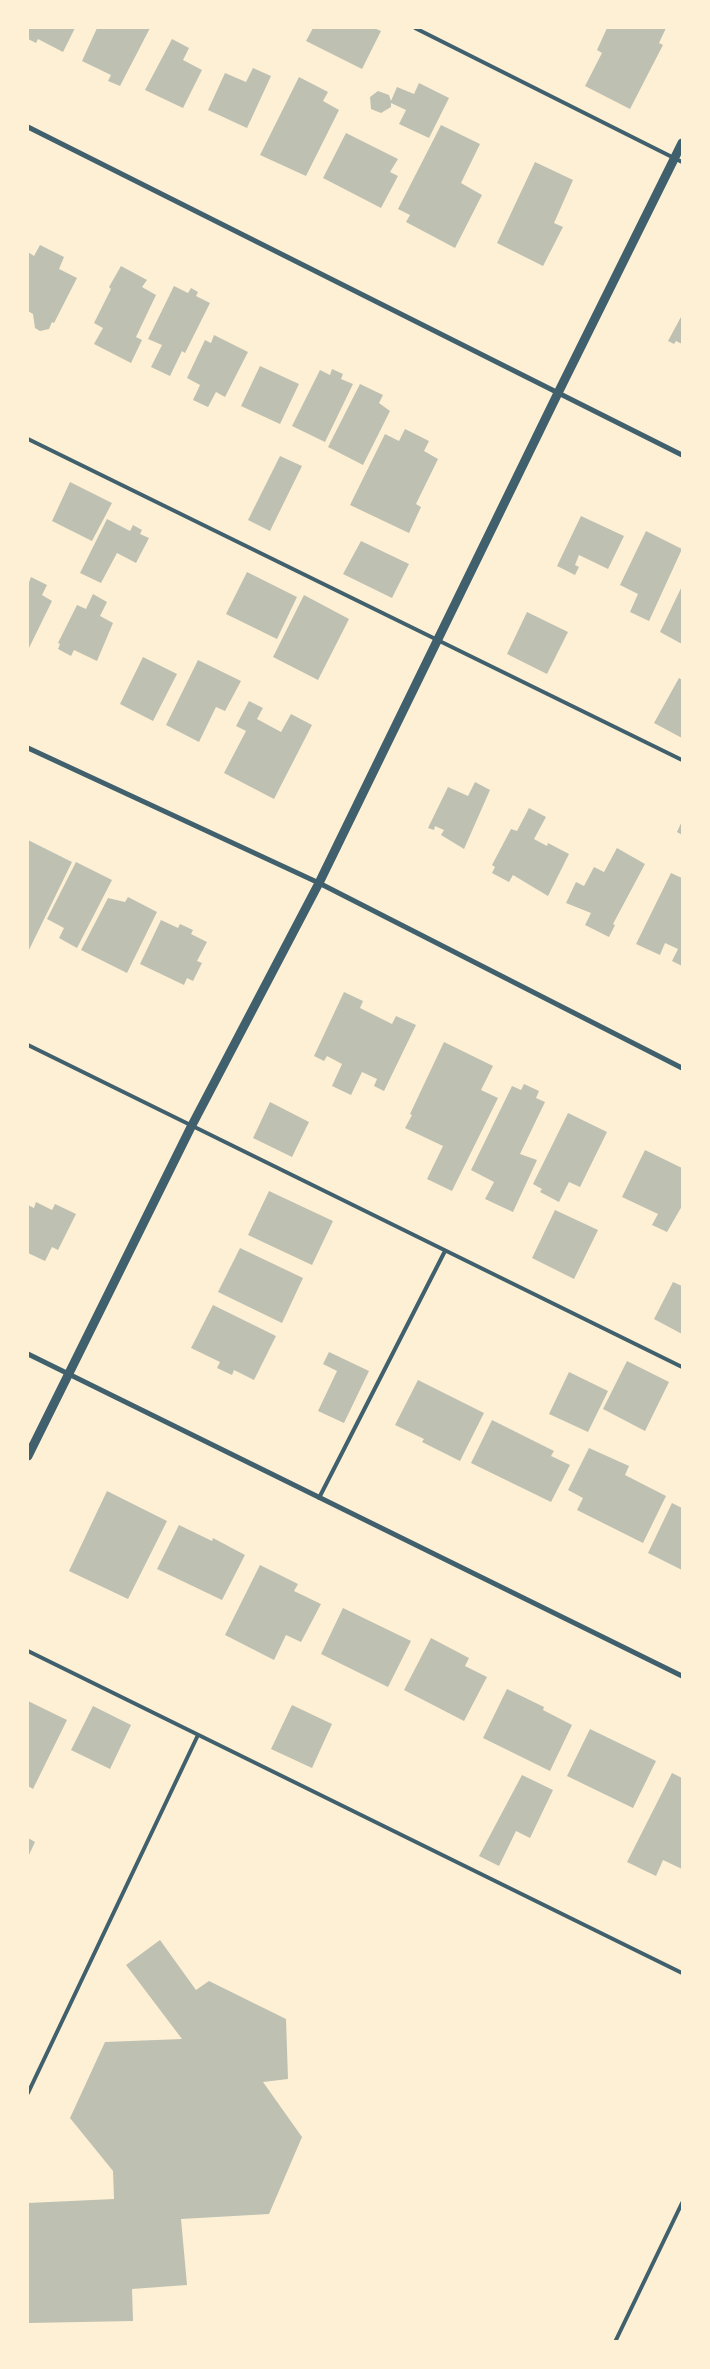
<!DOCTYPE html>
<style>
body{margin:0}
#map{position:relative;width:710px;height:2369px;overflow:hidden;background:#fdf0d5;font-family:Poppins,sans-serif}
canvas{display:block}
.frame{position:absolute;inset:0;border:29px solid #fdf0d5;pointer-events:none}
</style>
<div id="map">
<canvas width="710" height="2369"></canvas>
<div class="frame"></div>
</div>
<script>
const ctx = document.querySelector('canvas').getContext('2d');
ctx.lineJoin = 'round';
function fill(path, color) { ctx.fillStyle = color; ctx.fill(path, 'evenodd'); }
function trace(path, color, width, dash) { ctx.strokeStyle = color; ctx.lineWidth = width; ctx.lineCap = dash ? 'butt' : 'round'; ctx.setLineDash(dash || []); ctx.stroke(path); }
fill(new Path2D(`
 M 28,28 L 75,28 L 63,52 L 38,39 L 36,43 L 28,39 Z
 M 97,28 L 150,28 L 120,86 L 108,81 L 111,75 L 82,61 Z
 M 313,28 L 374,28 L 381,31 L 362,69 L 306,41 Z
 M 607,28 L 666,28 L 659,43 L 663,45 L 630,109 L 585,86 L 602,53 L 597,50 Z
 M 172,39 L 189,48 L 183,60 L 202,70 L 183,108 L 145,90 Z
 M 253,68 L 271,76 L 247,128 L 208,110 L 225,73 L 246,82 Z
 M 299,77 L 328,92 L 323,101 L 339,110 L 306,176 L 260,155 Z
 M 419,83 L 449,98 L 429,138 L 399,124 L 406,110 L 391,103 L 391,107 L 381,113 L 371,109 L 370,97 L 378,91 L 389,95 L 391,101 L 397,87 L 414,94 Z
 M 441,125 L 480,144 L 461,183 L 482,195 L 455,248 L 406,222 L 410,215 L 398,209 Z
 M 346,133 L 398,159 L 390,172 L 398,176 L 381,208 L 323,178 Z
 M 535,162 L 573,180 L 554,223 L 563,227 L 543,266 L 497,243 Z
 M 40,245 L 64,257 L 59,269 L 77,278 L 54,323 L 52,322 L 49,329 L 40,331 L 35,328 L 33,314 L 28,311 L 28,252 L 34,256 Z
 M 121,266 L 147,280 L 142,287 L 156,295 L 136,337 L 142,340 L 131,363 L 94,344 L 103,328 L 94,323 L 111,289 L 109,287 Z
 M 174,286 L 188,293 L 191,288 L 198,292 L 196,296 L 210,303 L 185,353 L 182,351 L 170,376 L 151,367 L 162,345 L 148,339 Z
 M 682,315 L 682,344 L 676,341 L 674,344 L 668,341 Z
 M 214,335 L 248,352 L 225,397 L 216,392 L 208,407 L 193,400 L 200,385 L 187,378 L 205,340 L 211,343 Z
 M 260,366 L 299,384 L 280,424 L 241,406 Z
 M 332,369 L 343,374 L 341,379 L 353,384 L 325,442 L 292,426 L 320,370 L 330,375 Z
 M 360,384 L 383,395 L 379,403 L 390,411 L 363,465 L 328,447 Z
 M 405,429 L 429,441 L 424,451 L 438,459 L 416,504 L 421,507 L 409,533 L 350,505 L 385,434 L 399,441 Z
 M 280,456 L 302,466 L 270,531 L 248,520 Z
 M 70,482 L 112,503 L 92,541 L 52,521 Z
 M 581,516 L 624,536 L 608,569 L 579,555 L 575,565 L 579,567 L 575,575 L 557,566 Z
 M 107,519 L 130,531 L 133,525 L 142,530 L 140,534 L 149,538 L 136,563 L 117,553 L 101,583 L 80,573 Z
 M 646,531 L 682,549 L 649,621 L 630,612 L 638,594 L 620,585 Z
 M 361,541 L 409,564 L 392,598 L 343,574 Z
 M 247,572 L 297,597 L 277,639 L 226,614 Z
 M 31,577 L 47,585 L 42,595 L 52,601 L 28,650 L 28,585 Z
 M 682,586 L 682,644 L 660,632 Z
 M 93,594 L 107,602 L 100,616 L 113,623 L 97,661 L 74,650 L 71,656 L 58,649 L 60,644 L 58,643 L 77,605 L 86,609 Z
 M 304,595 L 349,619 L 318,680 L 273,657 Z
 M 527,612 L 568,632 L 547,674 L 507,654 Z
 M 143,657 L 177,674 L 153,721 L 120,704 Z
 M 198,660 L 241,681 L 225,711 L 216,707 L 199,742 L 166,725 Z
 M 679,678 L 682,680 L 682,738 L 654,723 Z
 M 249,701 L 263,708 L 257,719 L 281,732 L 291,714 L 312,725 L 274,799 L 224,773 L 246,731 L 236,726 Z
 M 475,782 L 490,790 L 464,849 L 441,835 L 444,830 L 435,826 L 434,830 L 428,828 L 448,787 L 468,796 Z
 M 529,808 L 546,817 L 534,839 L 547,846 L 548,843 L 569,854 L 548,896 L 513,875 L 509,882 L 492,873 L 495,867 L 492,865 L 511,829 L 517,831 Z
 M 682,821 L 682,835 L 677,832 Z
 M 28,840 L 72,862 L 28,952 Z
 M 617,848 L 645,864 L 613,924 L 615,925 L 609,937 L 585,925 L 591,913 L 566,903 L 576,882 L 584,886 L 594,867 L 604,872 Z
 M 76,862 L 112,880 L 77,948 L 59,938 L 64,928 L 47,919 Z
 M 671,873 L 682,878 L 682,966 L 672,961 L 678,949 L 665,943 L 660,955 L 636,944 Z
 M 128,897 L 157,912 L 127,973 L 81,950 L 108,898 L 125,902 Z
 M 161,920 L 178,928 L 180,924 L 193,930 L 191,934 L 207,942 L 197,961 L 202,963 L 193,981 L 187,978 L 184,985 L 140,964 Z
 M 344,992 L 363,1001 L 360,1008 L 392,1024 L 396,1016 L 416,1025 L 384,1091 L 374,1086 L 377,1079 L 362,1072 L 351,1095 L 332,1086 L 342,1064 L 327,1056 L 324,1061 L 314,1056 Z
 M 444,1042 L 493,1066 L 481,1090 L 498,1098 L 452,1191 L 427,1179 L 443,1146 L 405,1128 L 412,1115 L 410,1114 Z
 M 524,1084 L 539,1091 L 536,1098 L 545,1102 L 520,1154 L 537,1160 L 513,1212 L 485,1199 L 494,1182 L 471,1170 L 512,1086 L 521,1090 Z
 M 270,1102 L 309,1122 L 292,1157 L 253,1138 Z
 M 568,1113 L 607,1132 L 580,1187 L 569,1182 L 559,1202 L 540,1192 L 542,1189 L 533,1184 Z
 M 645,1150 L 682,1168 L 682,1206 L 667,1232 L 652,1225 L 658,1214 L 622,1197 Z
 M 269,1191 L 333,1221 L 312,1265 L 248,1235 Z
 M 36,1202 L 52,1210 L 55,1204 L 76,1214 L 58,1250 L 52,1247 L 45,1261 L 28,1253 L 28,1205 L 34,1208 Z
 M 555,1210 L 598,1230 L 574,1279 L 532,1258 Z
 M 240,1248 L 303,1278 L 282,1323 L 218,1292 Z
 M 673,1282 L 682,1286 L 682,1334 L 654,1319 Z
 M 213,1305 L 276,1336 L 254,1380 L 234,1370 L 232,1375 L 217,1368 L 220,1362 L 191,1348 Z
 M 329,1352 L 369,1371 L 344,1423 L 318,1411 L 337,1371 L 323,1364 Z
 M 627,1361 L 669,1382 L 645,1431 L 603,1409 Z
 M 569,1372 L 608,1391 L 588,1432 L 549,1414 Z
 M 418,1380 L 484,1413 L 460,1461 L 422,1442 L 424,1439 L 395,1425 Z
 M 492,1420 L 554,1451 L 551,1456 L 570,1465 L 551,1502 L 471,1463 Z
 M 589,1448 L 629,1466 L 625,1475 L 666,1496 L 643,1543 L 577,1510 L 583,1498 L 568,1490 Z
 M 107,1491 L 167,1521 L 128,1599 L 69,1571 Z
 M 672,1503 L 682,1508 L 682,1570 L 648,1553 Z
 M 179,1525 L 212,1541 L 213,1538 L 245,1555 L 222,1600 L 157,1569 Z
 M 260,1565 L 298,1584 L 294,1591 L 321,1604 L 301,1642 L 286,1635 L 274,1660 L 225,1635 Z
 M 343,1608 L 411,1641 L 388,1687 L 321,1654 Z
 M 431,1638 L 469,1658 L 465,1666 L 487,1677 L 464,1721 L 404,1690 Z
 M 507,1689 L 544,1707 L 543,1710 L 572,1725 L 550,1771 L 483,1738 Z
 M 28,1701 L 67,1720 L 33,1789 L 28,1786 Z
 M 292,1705 L 332,1724 L 312,1768 L 271,1749 Z
 M 93,1706 L 131,1725 L 110,1769 L 71,1750 Z
 M 590,1729 L 656,1761 L 633,1808 L 567,1776 Z
 M 672,1773 L 682,1778 L 682,1869 L 663,1860 L 656,1876 L 627,1862 Z
 M 522,1775 L 553,1790 L 530,1838 L 516,1831 L 499,1866 L 479,1856 Z
 M 28,1838 L 35,1842 L 28,1857 Z
 M 160,1940 L 196,1990 L 209,1981 L 286,2019 L 288,2079 L 263,2082 L 302,2137 L 269,2214 L 181,2219 L 187,2285 L 132,2289 L 133,2321 L 28,2323 L 28,2203 L 114,2199 L 113,2171 L 70,2118 L 105,2042 L 182,2039 L 126,1965 Z`), '#bec0b2');
trace(new Path2D(`
 M 415,28 L 682,162
 M 28,439 L 682,760
 M 28,1045 L 682,1367
 M 319,1498 L 445,1251
 M 28,1651 L 682,1973
 M 28,2093 L 198,1735
 M 615,2342 L 682,2203`), '#3f606c', 4);
trace(new Path2D(`
 M 28,127 L 682,455
 M 28,748 L 319,883 L 682,1068
 M 28,1354 L 682,1676`), '#3f606c', 5);
trace(new Path2D(`
 M 28,1456 L 191,1127 L 319,883 L 558,393 L 682,143`), '#3f606c', 9);
</script>
